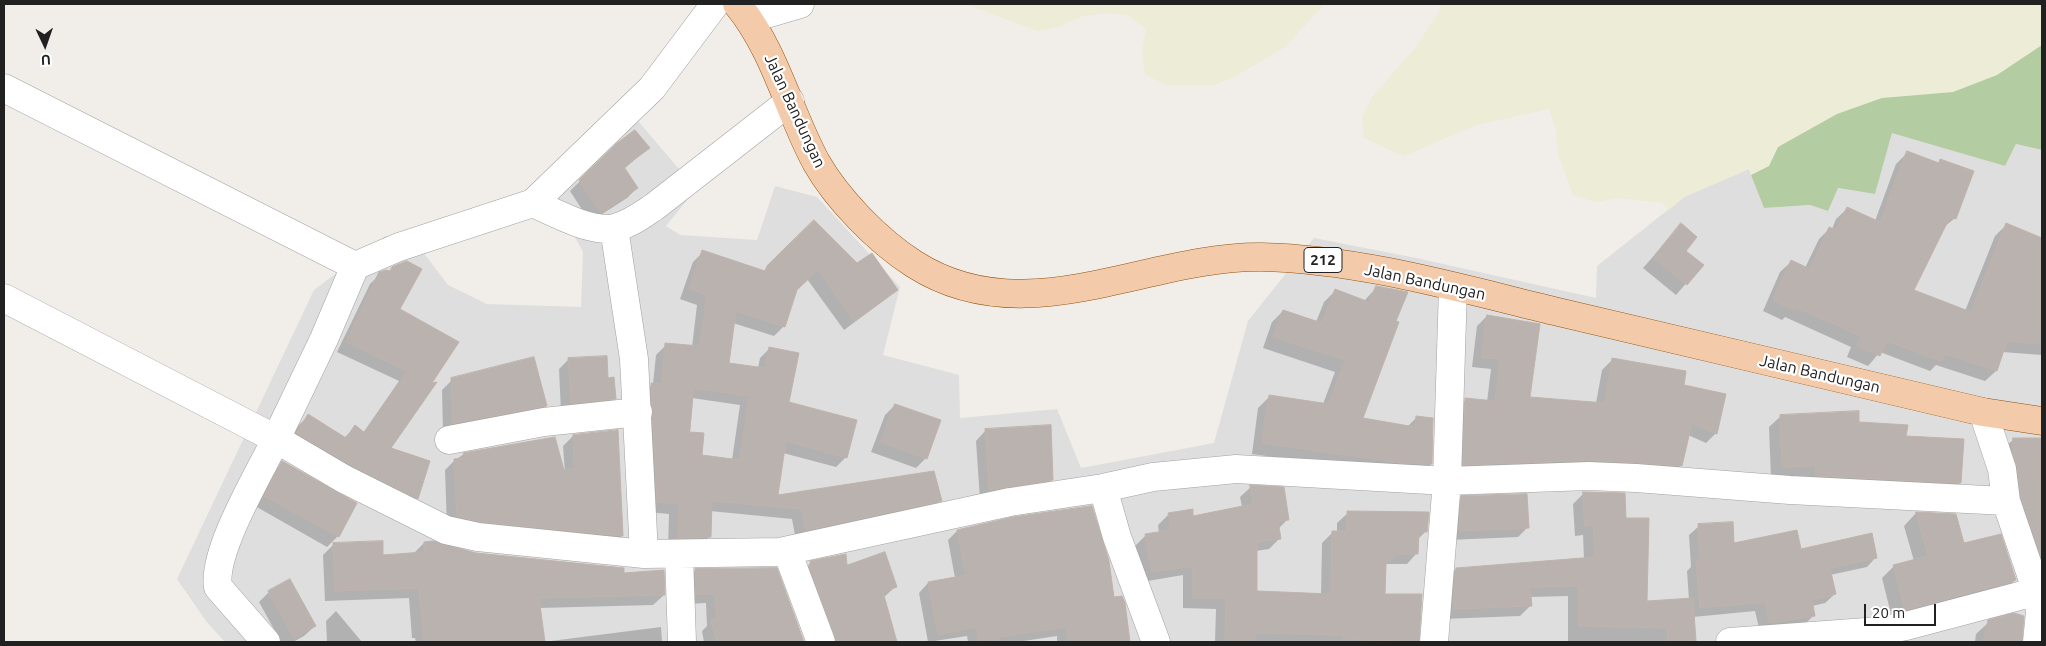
<!DOCTYPE html>
<style>
body{margin:0}
#map{position:relative;width:2046px;height:646px;overflow:hidden;background:#f1ede9;font-family:Ubuntu,sans-serif}
canvas{display:block}
.frame{position:absolute;inset:0;border:5px solid #212121;pointer-events:none}
.north{position:absolute;left:20px;top:20px;width:50px;height:50px;-webkit-text-stroke:4px #fff;paint-order:stroke;rotate:177deg;font-size:14px;font-weight:700;line-height:20px;text-align:center;color:#212121}
.north::after{content:'';display:block;margin:auto;width:18px;height:22px;background:#212121;clip-path:polygon(50% 0,100% 100%,50% 72%,0 100%)}
.scale{position:absolute;left:1864px;top:604px;width:72px;height:22px;box-sizing:border-box;border:2px solid #212121;border-top:0;padding-left:6px;font-size:15px;line-height:18px;white-space:nowrap;color:#212121;-webkit-text-stroke:4px #fff;paint-order:stroke}
</style>
<div id="map">
<canvas width="2046" height="646"></canvas>
<div class="frame"></div>
<div class="north">U</div>
<div class="scale">20 m</div>
</div>
<script>
const ctx = document.querySelector('canvas').getContext('2d');
ctx.lineJoin = 'round';
function fill(path, color) { ctx.fillStyle = color; ctx.fill(path, 'evenodd'); }
function trace(path, color, width, dash) { ctx.strokeStyle = color; ctx.lineWidth = width; ctx.lineCap = dash ? 'butt' : 'round'; ctx.setLineDash(dash || []); ctx.stroke(path); }
function label(font, color, halo, rows, align = 'center') {
  ctx.font = font + ' Ubuntu,sans-serif'; ctx.lineWidth = 4.5; ctx.setLineDash([]); ctx.textBaseline = 'middle'; ctx.strokeStyle = halo; ctx.fillStyle = color; for (const [text, x, y, turn = 0] of rows) {
    ctx.save(); ctx.translate(x, y); ctx.rotate((+turn || 0) * Math.PI / 180); ctx.textAlign = isNaN(turn) ? turn : align; if (halo) ctx.strokeText(text, 0, 0); ctx.fillText(text, 0, 0); ctx.restore();
  }
}
fill(new Path2D(`
 M 621,101 L 696,189 L 666,226 L 680,235 L 757,240 L 775,186 L 817,197 L 900,287 L 883,355 L 959,375 L 960,418 L 1057,409 L 1081,468 L 1214,443 L 1248,321 L 1314,238 L 1416,258 L 1596,298 L 1597,266 L 1684,197 L 1749,169 L 1764,208 L 1810,205 L 1828,211 L 1837,188 L 1875,194 L 1892,132 L 2005,166 L 2016,144 L 2042,150 L 2042,642 L 225,642 L 206,621 L 177,579 L 314,290 L 385,236 L 423,252 L 448,285 L 487,304 L 581,307 L 583,252 L 556,202 L 538,178 Z`), '#dfdede');
fill(new Path2D(`
 M 965,4 L 1325,4 L 1285,47 L 1236,76 L 1215,85 L 1166,85 L 1145,74 L 1142,51 L 1146,29 L 1128,15 L 1106,13 L 1083,16 L 1061,26 L 1038,31 Z
 M 1440,4 L 2042,4 L 2042,45 L 1997,75 L 1953,92 L 1882,98 L 1778,147 L 1769,166 L 1751,175 L 1749,169 L 1684,197 L 1669,210 L 1662,203 L 1618,198 L 1596,202 L 1573,195 L 1558,154 L 1556,131 L 1549,109 L 1476,125 L 1404,156 L 1364,138 L 1362,117 L 1372,97 L 1416,47 L 1440,10 Z`), '#edecd6');
fill(new Path2D(`
 M 2042,45 L 2042,150 L 2016,144 L 2005,166 L 1892,133 L 1875,194 L 1838,188 L 1828,211 L 1810,205 L 1764,208 L 1751,175 L 1769,166 L 1778,147 L 1837,114 L 1882,98 L 1953,92 L 1997,75 Z`), '#b3cca1');
fill(new Path2D(`
 M 617,145 L 648,148 L 624,169 L 637,188 L 627,198 L 590,222 L 570,191 Z
 M 1907,153 L 1938,164 L 1941,160 L 1955,218 L 1943,228 L 1913,291 L 1965,311 L 1995,236 L 2006,225 L 2042,239 L 2042,355 L 2002,352 L 1996,371 L 1985,381 L 1936,365 L 1930,371 L 1880,352 L 1868,366 L 1847,357 L 1851,347 L 1785,317 L 1782,320 L 1763,311 L 1780,272 L 1791,262 L 1805,268 L 1819,239 L 1830,228 L 1832,229 L 1836,219 L 1847,209 L 1875,221 L 1896,164 Z
 M 814,221 L 857,265 L 896,289 L 886,299 L 844,330 L 807,279 L 796,290 L 784,326 L 774,336 L 733,323 L 727,364 L 758,368 L 760,358 L 770,348 L 788,403 L 846,457 L 836,467 L 783,453 L 777,496 L 941,500 L 931,510 L 796,540 L 792,519 L 710,511 L 709,537 L 699,547 L 668,547 L 669,514 L 647,512 L 641,394 L 653,384 L 656,355 L 666,345 L 692,347 L 697,305 L 680,299 L 693,262 L 703,252 L 763,272 ZM 692,398 L 740,405 L 732,460 L 701,456 L 688,433 Z
 M 1681,225 L 1684,251 L 1702,265 L 1676,295 L 1643,268 Z
 M 393,268 L 398,309 L 457,343 L 389,449 L 417,498 L 407,508 L 288,443 L 298,426 L 308,416 L 344,438 L 355,427 L 363,433 L 399,381 L 337,352 L 370,284 L 380,274 L 389,272 Z
 M 1377,287 L 1394,322 L 1361,419 L 1407,427 L 1417,417 L 1431,464 L 1419,475 L 1391,474 L 1252,454 L 1258,408 L 1269,397 L 1323,404 L 1335,372 L 1263,348 L 1272,322 L 1283,311 L 1316,322 L 1324,302 L 1335,291 L 1364,301 Z
 M 1487,316 L 1529,398 L 1596,403 L 1602,370 L 1612,360 L 1682,386 L 1716,433 L 1706,443 L 1688,435 L 1681,465 L 1671,476 L 1453,474 L 1455,410 L 1466,400 L 1487,402 L 1491,369 L 1472,367 L 1477,326 Z
 M 569,359 L 607,379 L 614,398 L 604,408 L 561,413 L 559,369 Z
 M 452,380 L 546,406 L 536,416 L 443,433 L 442,390 Z
 M 895,405 L 926,458 L 916,468 L 871,452 L 885,415 Z
 M 1781,416 L 1858,424 L 1905,438 L 1960,483 L 1948,494 L 1805,487 L 1804,477 L 1771,478 L 1769,427 Z
 M 986,430 L 1052,479 L 1042,489 L 980,500 L 976,441 Z
 M 573,436 L 622,536 L 612,546 L 447,526 L 445,470 L 455,460 L 464,454 L 554,438 L 565,473 L 563,446 Z
 M 2014,439 L 2042,495 L 2042,590 L 2003,449 Z
 M 283,462 L 355,504 L 338,536 L 327,547 L 255,506 L 272,473 Z
 M 1251,487 L 1288,519 L 1278,529 L 1280,538 L 1269,549 L 1256,551 L 1256,592 L 1321,595 L 1322,543 L 1333,532 L 1337,532 L 1337,523 L 1348,513 L 1426,531 L 1417,540 L 1417,553 L 1407,564 L 1385,564 L 1384,595 L 1417,642 L 1215,642 L 1216,609 L 1183,608 L 1183,575 L 1142,582 L 1135,546 L 1146,535 L 1159,533 L 1158,525 L 1169,514 L 1192,518 L 1242,507 L 1240,497 Z
 M 1584,493 L 1625,519 L 1646,602 L 1689,600 L 1687,571 L 1691,567 L 1689,535 L 1699,526 L 1733,545 L 1876,557 L 1867,567 L 1830,575 L 1835,594 L 1825,603 L 1812,606 L 1813,616 L 1804,625 L 1760,632 L 1755,611 L 1693,617 L 1695,642 L 1568,642 L 1568,596 L 1530,597 L 1530,606 L 1520,616 L 1443,619 L 1446,580 L 1456,569 L 1584,559 L 1583,535 L 1575,536 L 1573,504 Z
 M 1462,497 L 1528,527 L 1518,537 L 1449,540 L 1452,508 Z
 M 1916,513 L 1955,515 L 1963,545 L 2015,580 L 2003,592 L 1893,622 L 1882,578 L 1894,566 L 1914,561 L 1904,526 Z
 M 957,531 L 1124,604 L 1129,642 L 1057,642 L 1057,636 L 1017,642 L 968,642 L 967,636 L 928,642 L 919,593 L 928,583 L 955,578 L 948,540 Z
 M 424,543 L 476,554 L 623,574 L 664,595 L 653,605 L 539,608 L 543,642 L 661,627 L 662,642 L 416,642 L 415,638 L 412,638 L 409,598 L 325,601 L 323,555 L 334,544 L 382,556 L 413,554 Z
 M 811,563 L 846,567 L 895,587 L 883,598 L 895,642 L 824,642 L 801,573 Z
 M 776,569 L 803,642 L 704,642 L 702,631 L 707,626 L 706,603 L 686,604 L 685,580 L 696,570 Z
 M 269,592 L 315,626 L 304,636 L 293,642 L 281,642 L 259,602 Z
 M 336,611 L 362,642 L 327,642 L 326,621 Z
 M 1989,622 L 2021,642 L 1910,642 L 1975,641 L 1976,634 Z`), '#0003');
const building = new Path2D(`
 M 635,130 L 650,148 L 624,167 L 638,188 L 601,213 L 579,180 L 616,144 Z
 M 1907,151 L 1939,163 L 1940,159 L 1974,171 L 1956,219 L 1950,217 L 1914,290 L 1971,312 L 2006,223 L 2042,238 L 2042,344 L 2007,341 L 1997,371 L 1945,354 L 1941,361 L 1887,341 L 1880,356 L 1857,346 L 1861,336 L 1795,307 L 1794,310 L 1773,300 L 1791,260 L 1810,269 L 1829,227 L 1836,230 L 1847,207 L 1880,222 Z
 M 814,220 L 857,263 L 872,253 L 898,290 L 854,321 L 818,270 L 797,290 L 785,327 L 736,311 L 729,363 L 765,368 L 769,347 L 799,353 L 789,402 L 857,420 L 847,458 L 786,441 L 778,495 L 934,471 L 942,501 L 806,530 L 802,509 L 712,501 L 711,537 L 678,538 L 679,504 L 657,502 L 651,383 L 662,384 L 665,343 L 700,346 L 707,295 L 689,289 L 702,250 L 765,271 L 767,266 ZM 694,388 L 749,396 L 740,460 L 702,455 L 704,433 L 690,432 Z
 M 1681,223 L 1697,237 L 1686,251 L 1704,265 L 1687,285 L 1653,258 Z
 M 407,261 L 422,269 L 400,309 L 459,342 L 432,383 L 437,382 L 391,448 L 430,461 L 418,499 L 351,465 L 297,433 L 308,414 L 346,438 L 355,425 L 365,433 L 407,371 L 346,342 L 379,272 L 386,270 L 390,271 L 392,267 Z
 M 1376,286 L 1408,292 L 1396,321 L 1399,322 L 1363,418 L 1415,427 L 1416,416 L 1433,418 L 1432,464 L 1402,463 L 1262,443 L 1269,395 L 1329,404 L 1345,360 L 1273,337 L 1283,310 L 1322,323 L 1335,289 L 1369,302 Z
 M 1487,315 L 1540,324 L 1530,397 L 1605,403 L 1612,358 L 1686,371 L 1684,385 L 1726,394 L 1717,434 L 1692,423 L 1682,466 L 1590,460 L 1463,465 L 1465,398 L 1495,401 L 1500,359 L 1482,358 Z
 M 607,356 L 608,378 L 614,377 L 616,399 L 571,403 L 568,358 Z
 M 534,357 L 547,406 L 453,423 L 451,378 Z
 M 895,404 L 941,420 L 927,459 L 881,442 Z
 M 1859,411 L 1859,422 L 1908,425 L 1906,436 L 1964,439 L 1961,483 L 1816,476 L 1815,466 L 1782,467 L 1780,415 Z
 M 1051,425 L 1053,480 L 989,490 L 985,429 Z
 M 618,430 L 623,536 L 480,522 L 457,516 L 454,459 L 465,458 L 463,453 L 555,437 L 564,470 L 574,469 L 573,435 Z
 M 2013,438 L 2041,438 L 2042,559 L 2021,497 L 2017,467 L 2013,453 Z
 M 282,461 L 357,503 L 339,537 L 264,496 Z
 M 1250,485 L 1284,487 L 1289,520 L 1278,521 L 1281,539 L 1257,542 L 1257,591 L 1331,594 L 1332,531 L 1347,531 L 1347,511 L 1429,512 L 1427,532 L 1419,532 L 1418,554 L 1397,554 L 1386,564 L 1385,594 L 1422,594 L 1419,642 L 1341,639 L 1342,635 L 1256,633 L 1255,642 L 1225,642 L 1226,598 L 1193,598 L 1193,566 L 1152,572 L 1145,534 L 1171,530 L 1168,513 L 1193,509 L 1193,516 L 1253,504 Z
 M 1583,492 L 1625,493 L 1626,518 L 1649,518 L 1647,601 L 1693,598 L 1696,641 L 1668,642 L 1667,628 L 1579,626 L 1578,586 L 1530,587 L 1532,606 L 1453,609 L 1456,568 L 1595,557 L 1593,525 L 1585,526 Z
 M 1527,494 L 1529,528 L 1459,531 L 1461,496 Z
 M 1092,506 L 1109,561 L 1114,597 L 1122,596 L 1125,603 L 1130,642 L 1068,642 L 1066,627 L 998,637 L 999,642 L 979,642 L 976,627 L 938,635 L 928,582 L 966,575 L 957,530 L 1013,517 Z
 M 1916,512 L 1956,514 L 1964,543 L 2001,534 L 2016,580 L 1905,610 L 1893,565 L 1928,556 Z
 M 1733,522 L 1734,543 L 1797,530 L 1801,549 L 1872,533 L 1877,558 L 1830,568 L 1836,594 L 1812,600 L 1815,616 L 1769,623 L 1765,602 L 1700,608 L 1696,560 L 1700,560 L 1698,524 Z
 M 383,541 L 383,555 L 424,552 L 424,542 L 433,541 L 476,553 L 624,568 L 624,573 L 664,570 L 665,595 L 539,598 L 545,642 L 424,642 L 419,588 L 335,591 L 333,543 Z
 M 885,552 L 897,587 L 883,592 L 897,642 L 836,642 L 809,564 L 811,564 L 810,561 L 846,554 L 847,565 Z
 M 777,568 L 804,642 L 717,642 L 711,620 L 717,619 L 715,594 L 696,594 L 695,569 Z
 M 290,579 L 316,626 L 294,638 L 268,591 Z
 M 2014,613 L 2024,616 L 2022,642 L 1983,642 L 1988,620 Z`);
fill(building, '#bab2ae');
trace(building, '#c1b3ac', 1);
const minor = new Path2D(`
 M 749,19 L 800,4
 M 4,88 L 355,266
 M 533,203 C 555,213 591,233 615,228 C 630,224 642,215 654,207 L 790,101
 M 614,228 L 634,359 L 644,554
 M 4,298 L 276,439 L 324,339 L 355,266 L 399,247 L 533,203 L 652,88 L 715,4
 M 1983,412 L 2002,469 L 2006,501 L 2037,592 L 2040,612 L 2037,642
 M 449,440 L 544,422 L 638,412
 M 1103,488 L 1117,537 L 1156,642
 M 787,551 L 821,642
 M 679,554 L 682,642
 M 266,642 L 218,587 C 212,552 259,474 276,439 L 344,479 L 446,530 L 478,537 L 644,554 L 780,552 L 1010,502 L 1103,488 L 1153,477 L 1236,469 L 1447,481 L 1589,476 L 1636,478 L 1790,490 L 2006,501
 M 1434,642 L 1447,481 L 1453,287
 M 1730,642 L 1880,631 L 1906,626 L 2042,590`);
const major = new Path2D(`
 M 737,4 C 775,50 788,110 816,162 C 837,199 878,241 914,264 C 1025,335 1145,256 1261,257 C 1359,259 1459,288 1554,311 C 1697,344 1840,379 1983,412 L 2042,421`);
trace(minor, '#a2a2a2', 29);
trace(major, '#91540d', 29);
trace(minor, '#fff', 28);
trace(major, '#f4cbaa', 28);
for (const [x, y, w] of [
 [1323,260,38]
]) { const box = new Path2D(); box.roundRect(x - w / 2, y - 12.5, w, 25, 4); ctx.fillStyle = '#fff'; ctx.fill(box); trace(box, '#212121', 1); }
label('bold 15px', '#212121', null, [
 ["212",1323,260]
]);
label('16px', '#212121', '#fff', [
 ["Jalan Bandungan",795,111,65],
 ["Jalan Bandungan",1425,282,12],
 ["Jalan Bandungan",1820,374,13]
]);
</script>
